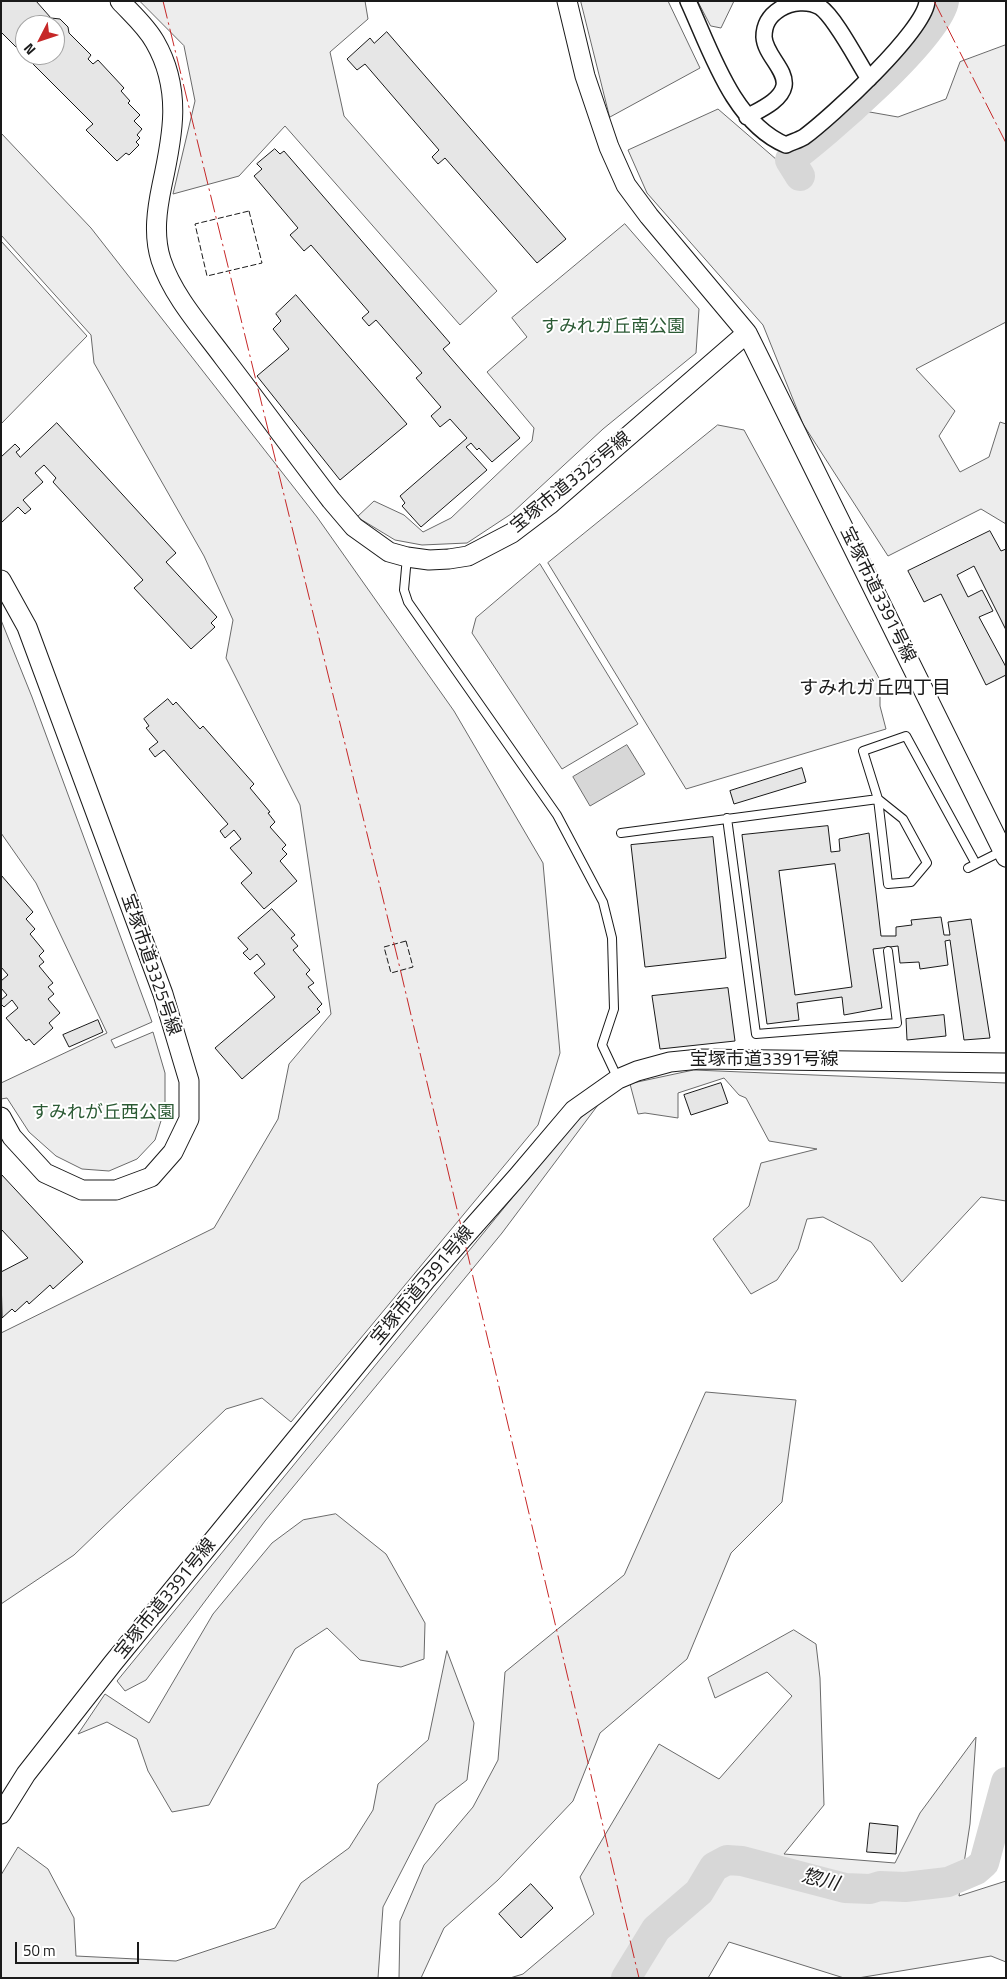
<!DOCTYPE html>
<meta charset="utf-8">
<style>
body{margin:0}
#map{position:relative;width:1007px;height:1979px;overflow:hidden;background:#fff;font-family:"Titillium Web",sans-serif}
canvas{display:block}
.frame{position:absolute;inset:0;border:2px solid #1a1a1a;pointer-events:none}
.north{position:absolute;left:15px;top:15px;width:50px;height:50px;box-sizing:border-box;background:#fff;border:1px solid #a3a3a3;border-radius:50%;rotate:229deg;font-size:14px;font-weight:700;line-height:20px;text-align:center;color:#1a1a1a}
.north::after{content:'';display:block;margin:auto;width:18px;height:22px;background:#c62828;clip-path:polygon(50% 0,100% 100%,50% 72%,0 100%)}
.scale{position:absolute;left:15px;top:1942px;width:124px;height:22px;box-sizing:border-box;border:2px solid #1a1a1a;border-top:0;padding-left:6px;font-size:15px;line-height:18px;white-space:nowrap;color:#1a1a1a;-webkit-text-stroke:4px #fff;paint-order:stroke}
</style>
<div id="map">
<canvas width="1007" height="1979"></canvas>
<div class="frame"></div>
<div class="north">N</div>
<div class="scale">50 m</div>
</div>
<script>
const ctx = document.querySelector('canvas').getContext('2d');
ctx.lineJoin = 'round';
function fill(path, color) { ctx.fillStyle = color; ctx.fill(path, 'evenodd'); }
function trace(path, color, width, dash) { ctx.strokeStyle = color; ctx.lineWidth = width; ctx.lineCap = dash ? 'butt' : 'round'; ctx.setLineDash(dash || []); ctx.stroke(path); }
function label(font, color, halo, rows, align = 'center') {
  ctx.font = font + ' "Titillium Web","Noto Sans JP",sans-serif'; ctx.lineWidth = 4; ctx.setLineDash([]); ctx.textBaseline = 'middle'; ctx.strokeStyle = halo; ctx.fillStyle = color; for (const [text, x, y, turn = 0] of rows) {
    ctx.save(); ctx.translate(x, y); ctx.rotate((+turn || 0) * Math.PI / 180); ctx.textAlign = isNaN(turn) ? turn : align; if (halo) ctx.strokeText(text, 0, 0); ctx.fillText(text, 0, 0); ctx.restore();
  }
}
const green = new Path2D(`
 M 140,1 L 365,1 L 368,19 L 330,52 L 344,116 L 497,291 L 460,325 L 285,126 L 239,176 L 173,194 L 195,101 L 184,46 Z
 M 581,1 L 668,1 L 700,68 L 610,117 Z
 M 698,1 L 734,1 L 721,28 L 711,26 Z
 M 1006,45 L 1006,322 L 916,369 L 955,411 L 939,436 L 960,472 L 989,457 L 1000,422 L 1006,424 L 1006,524 L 981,509 L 888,556 L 803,424 L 763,325 L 647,193 L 628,150 L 718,109 L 777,160 L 810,155 L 864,111 L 898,117 L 946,99 L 960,62 Z
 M 1,133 L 91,228 L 317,517 L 454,711 L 543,863 L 560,1053 L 538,1125 L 291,1422 L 262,1398 L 226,1409 L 74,1555 L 1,1604 L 1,1333 L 214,1228 L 278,1119 L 289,1064 L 331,1014 L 300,805 L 226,658 L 233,620 L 204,556 L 94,363 L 91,335 L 1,235 Z
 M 625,224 L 699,309 L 696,353 L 603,429 L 511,514 L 467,543 L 422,545 L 395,540 L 357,517 L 374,501 L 404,515 L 423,532 L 451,518 L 532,441 L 534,428 L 487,372 L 527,337 L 512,318 Z
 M 1,241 L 87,336 L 1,424 Z
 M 718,425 L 744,430 L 880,680 L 880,706 L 886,729 L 686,789 L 548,563 Z
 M 540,564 L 638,724 L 562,769 L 472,633 L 476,618 Z
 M 1,620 L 32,697 L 152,1022 L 111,1040 L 115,1048 L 153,1032 L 165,1073 L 165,1108 L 155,1140 L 137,1159 L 109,1171 L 82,1169 L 56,1156 L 29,1132 L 7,1098 L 1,1099 L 1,1083 L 107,1033 L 36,883 L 1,833 Z
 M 694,1070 L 1006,1083 L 1006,1201 L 981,1197 L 902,1282 L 871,1242 L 823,1217 L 807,1219 L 798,1249 L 777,1280 L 751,1294 L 713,1239 L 749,1206 L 761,1163 L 817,1149 L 769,1141 L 746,1098 L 739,1095 L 724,1078 L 678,1093 L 678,1118 L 645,1113 L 638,1114 L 630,1084 Z
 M 601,1101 L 502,1233 L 265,1521 L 146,1680 L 125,1691 L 117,1681 L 571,1126 Z
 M 706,1392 L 796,1400 L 782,1502 L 731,1553 L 687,1659 L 600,1733 L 573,1801 L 498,1880 L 444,1928 L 421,1978 L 399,1978 L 400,1921 L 424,1865 L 473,1807 L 498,1760 L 505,1672 L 624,1575 Z
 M 336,1514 L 386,1554 L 425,1623 L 424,1659 L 401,1667 L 360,1660 L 327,1628 L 295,1649 L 209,1805 L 172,1812 L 148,1771 L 137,1739 L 107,1722 L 78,1734 L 105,1694 L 149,1723 L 213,1614 L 272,1543 L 303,1520 Z
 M 794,1630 L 816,1644 L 820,1678 L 824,1805 L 784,1854 L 895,1863 L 920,1813 L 976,1737 L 970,1824 L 959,1896 L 1006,1881 L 1006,1962 L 991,1956 L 858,1978 L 844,1978 L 729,1942 L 708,1978 L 510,1978 L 523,1974 L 594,1914 L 580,1877 L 659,1744 L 719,1779 L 792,1696 L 767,1672 L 715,1698 L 708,1678 Z
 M 447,1651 L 474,1723 L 467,1780 L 436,1804 L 383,1907 L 378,1978 L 1,1978 L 1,1875 L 18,1847 L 48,1869 L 74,1918 L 76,1956 L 176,1961 L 275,1928 L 301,1883 L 349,1848 L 373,1810 L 378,1784 L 428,1740 Z`);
fill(green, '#ededed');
trace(green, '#6a6a6a', 1);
const water = new Path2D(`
 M 627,745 L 645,774 L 590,806 L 573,777 Z`);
fill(water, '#d7d7d7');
trace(water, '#6a6a6a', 1);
trace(new Path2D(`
 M 800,176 L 790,160 C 823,136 938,37 944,1
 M 626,1978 L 656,1929 L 699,1892 L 714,1867 L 727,1860 L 742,1861 L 845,1888 L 870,1889 L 880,1886 L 905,1887 L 948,1882 L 976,1870 L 984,1863 L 1006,1782`), '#d7d7d7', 30);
const building = new Path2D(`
 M 1,1 L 36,1 L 51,18 L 60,19 L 68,27 L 69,33 L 91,55 L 88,59 L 93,64 L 98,60 L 124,88 L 121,91 L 130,101 L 128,103 L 140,115 L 134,121 L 142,129 L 137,135 L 140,138 L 136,142 L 139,145 L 129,155 L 126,153 L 117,161 L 86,130 L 93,124 L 1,32 ZM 25,25 L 55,25 L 55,55 L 25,55 Z
 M 387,32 L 566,239 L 537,263 L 445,158 L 438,164 L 432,157 L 439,150 L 365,64 L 357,70 L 347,59 L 370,38 L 374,43 Z
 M 275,149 L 280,154 L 284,151 L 450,343 L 443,349 L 520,438 L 492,462 L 479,448 L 477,450 L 471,443 L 466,447 L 487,470 L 421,527 L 402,506 L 405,503 L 400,496 L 467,438 L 450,419 L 440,427 L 431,416 L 441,407 L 416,378 L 422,373 L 376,320 L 369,326 L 362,318 L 369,312 L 311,245 L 304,251 L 290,235 L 298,228 L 254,176 L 262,169 L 257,164 Z
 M 296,295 L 407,424 L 340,480 L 257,376 L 289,349 L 273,329 L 281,321 L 276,314 Z
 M 57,423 L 176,553 L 166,562 L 217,617 L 211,623 L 215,627 L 191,649 L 134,588 L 143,580 L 53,482 L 56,478 L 44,465 L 35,473 L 43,482 L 23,500 L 31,509 L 25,514 L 18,507 L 1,523 L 1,457 L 15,444 L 20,449 L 16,452 L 20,457 Z
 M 990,531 L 1001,551 L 1006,549 L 1006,630 L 974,566 L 957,575 L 968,597 L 982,590 L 993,611 L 979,617 L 1006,667 L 1006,675 L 986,685 L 941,594 L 924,602 L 908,571 Z
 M 168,699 L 173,705 L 176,702 L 200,729 L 203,726 L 254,784 L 250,788 L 270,812 L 268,813 L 275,822 L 270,827 L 286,845 L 282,849 L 287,854 L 280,861 L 297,881 L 264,909 L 241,883 L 252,873 L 230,848 L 241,839 L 234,830 L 225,838 L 220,831 L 228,824 L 164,750 L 155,757 L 149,749 L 158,742 L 146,728 L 149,726 L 144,719 Z
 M 802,768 L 806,782 L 734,804 L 730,791 Z
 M 828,826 L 831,852 L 840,851 L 839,839 L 869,833 L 881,936 L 896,936 L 896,927 L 912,925 L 911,920 L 941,917 L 944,935 L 950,935 L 948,922 L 971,919 L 990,1038 L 964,1040 L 950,940 L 945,941 L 948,965 L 920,969 L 919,962 L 900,963 L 898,946 L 873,949 L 882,1008 L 844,1015 L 842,997 L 797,1003 L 799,1020 L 767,1024 L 742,835 ZM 835,864 L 852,987 L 795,995 L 779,871 Z
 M 713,837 L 726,958 L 645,967 L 631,845 Z
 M 1,875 L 33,912 L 26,919 L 35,929 L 30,934 L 44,951 L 39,956 L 44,962 L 39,966 L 53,983 L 48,987 L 54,994 L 48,999 L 60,1013 L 49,1023 L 53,1028 L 34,1045 L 29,1039 L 26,1041 L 6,1018 L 18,1008 L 12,1000 L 4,1007 L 1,1004 L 1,1000 L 7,995 L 1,988 L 1,981 L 8,975 L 1,967 Z
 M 272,909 L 295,935 L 291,938 L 298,946 L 293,950 L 310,970 L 306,974 L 314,983 L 308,987 L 322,1004 L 317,1009 L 320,1012 L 242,1079 L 215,1048 L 275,997 L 254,973 L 265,964 L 257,954 L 250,960 L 243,953 L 248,949 L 238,938 Z
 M 728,988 L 735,1041 L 660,1049 L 652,996 Z
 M 944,1015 L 946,1036 L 907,1040 L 906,1019 Z
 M 98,1020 L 103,1032 L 69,1047 L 63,1035 Z
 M 721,1083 L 728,1103 L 691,1115 L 684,1095 Z
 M 1,1174 L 83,1262 L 53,1289 L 50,1285 L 29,1304 L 27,1301 L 15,1312 L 12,1309 L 2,1318 L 1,1272 L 28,1258 L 1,1229 Z
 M 870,1823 L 898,1826 L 896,1854 L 867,1852 Z
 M 531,1884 L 553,1908 L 521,1938 L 499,1914 Z`);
fill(building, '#e6e6e6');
trace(building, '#1a1a1a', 1);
const service = new Path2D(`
 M 407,557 L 404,590 L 408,602 L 557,815 L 603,902 L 612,938 L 614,1009 L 602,1045 L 618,1079
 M 727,818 L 756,1034 L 897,1023 L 888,951
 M 621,833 L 878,799 L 888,884 L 911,882 L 927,863 L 903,819 L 878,799 L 863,751 L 906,736 L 976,864
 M 968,868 L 1002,851`);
const minor = new Path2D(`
 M 688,1 C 711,51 733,123 786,145 C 792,142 799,140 804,137 C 830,118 926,30 927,1
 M 747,117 C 759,110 781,101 784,86 C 787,70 765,55 764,37 C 764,24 769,16 780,9 C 791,2 808,0 820,7 C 835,17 858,62 869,79`);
const tertiary = new Path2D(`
 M 120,1 C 132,14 146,26 155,42 C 182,89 173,135 162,185 C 157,209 153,235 161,260 C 173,296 201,327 224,358 C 260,405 295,453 331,500 L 354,527 L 389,552 L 407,557 L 429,560 L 449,559 L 468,556 L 512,533 L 549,505 L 747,333 L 649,216 L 626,185 L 609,147 L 585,76 L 567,1
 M 747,333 L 1006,857
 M 1,580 L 27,627 L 163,994 L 189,1081 L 189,1119 L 173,1152 L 151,1177 L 116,1190 L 82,1190 L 45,1173 L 12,1137 L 1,1117
 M 1,1814 L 26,1774 L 113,1663 L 426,1280 L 518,1176 L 574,1110 L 618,1079 L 637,1071 L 670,1062 L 700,1059 L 1006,1063`);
trace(service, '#1a1a1a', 10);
trace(minor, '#1a1a1a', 18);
trace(tertiary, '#1a1a1a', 21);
trace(service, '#fff', 8);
trace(minor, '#fff', 15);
trace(tertiary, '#fff', 19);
trace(new Path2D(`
 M 249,211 L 262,263 L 207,276 L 195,224 Z
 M 406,941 L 413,967 L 391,973 L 384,947 Z`), '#1a1a1a', 1, [6, 2.5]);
trace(new Path2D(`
 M 163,1 L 398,960 L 639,1978
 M 934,1 L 1006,143`), '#c62828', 1, [18, 4, 2.5, 4]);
label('18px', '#2b5a34', '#fff', [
 ["すみれガ丘南公園",613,328],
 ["すみれが丘西公園",103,1114]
]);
label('18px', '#1a1a1a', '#fff', [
 ["宝塚市道3325号線",571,483,-39],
 ["宝塚市道3391号線",877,595,64],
 ["宝塚市道3325号線",150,965,71],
 ["宝塚市道3391号線",764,1061],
 ["宝塚市道3391号線",423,1286,-50],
 ["宝塚市道3391号線",166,1599,-51]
]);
label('19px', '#1a1a1a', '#fff', [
 ["すみれガ丘四丁目",875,689]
]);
label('italic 19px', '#1a1a1a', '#fff', [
 ["惣川",820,1881,14]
]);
</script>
